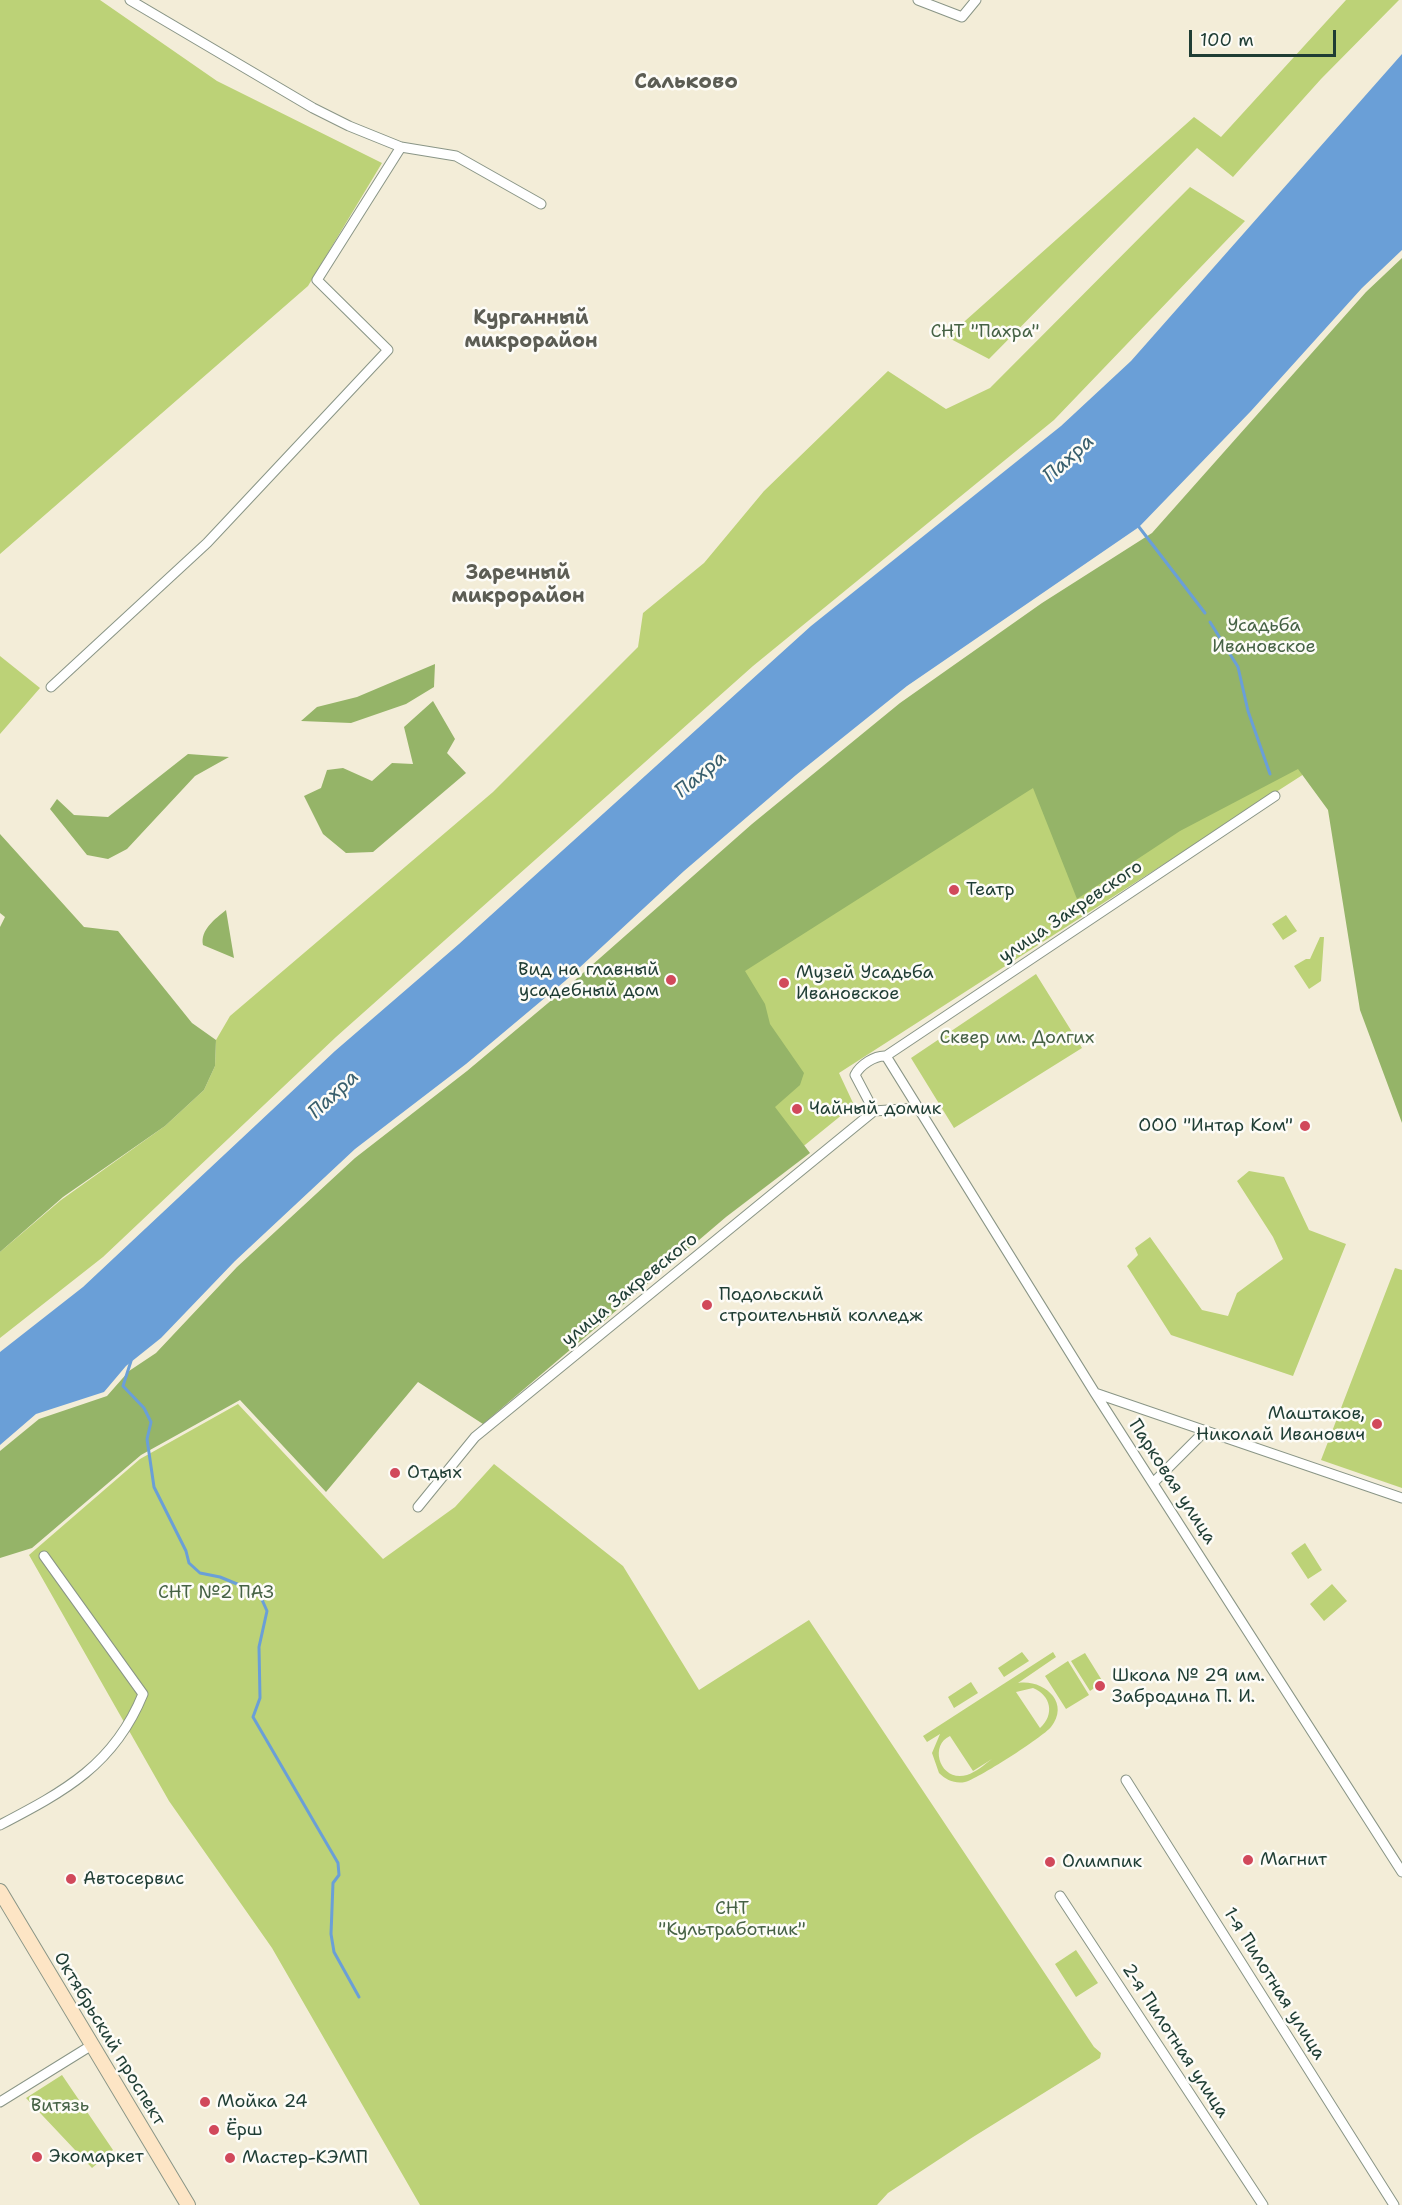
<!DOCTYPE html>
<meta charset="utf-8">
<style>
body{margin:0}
#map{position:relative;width:1402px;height:2205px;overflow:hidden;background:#f3edd8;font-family:"Shantell Sans",sans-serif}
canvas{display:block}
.scale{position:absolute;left:1189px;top:30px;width:147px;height:27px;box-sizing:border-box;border:3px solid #1f3d34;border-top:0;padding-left:8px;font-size:18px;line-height:21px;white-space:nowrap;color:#1f3d34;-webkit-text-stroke:4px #fdfcf7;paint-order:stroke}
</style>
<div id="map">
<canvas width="1402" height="2205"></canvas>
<div class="scale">100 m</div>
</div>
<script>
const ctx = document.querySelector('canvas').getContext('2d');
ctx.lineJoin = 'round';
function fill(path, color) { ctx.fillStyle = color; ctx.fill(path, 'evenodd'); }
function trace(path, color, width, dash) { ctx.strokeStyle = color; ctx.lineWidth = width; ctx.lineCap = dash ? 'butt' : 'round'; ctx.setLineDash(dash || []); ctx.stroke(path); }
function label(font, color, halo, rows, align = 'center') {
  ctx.font = font + ' "Shantell Sans",sans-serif'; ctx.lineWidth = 5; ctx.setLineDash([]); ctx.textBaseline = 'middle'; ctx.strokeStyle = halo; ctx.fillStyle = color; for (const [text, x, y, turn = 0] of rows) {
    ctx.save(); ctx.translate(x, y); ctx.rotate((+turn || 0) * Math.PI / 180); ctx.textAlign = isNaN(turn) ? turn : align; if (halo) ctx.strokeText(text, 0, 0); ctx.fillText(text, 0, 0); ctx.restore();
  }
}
fill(new Path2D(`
 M 0,0 L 100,0 L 217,81 L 382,163 L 308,286 L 0,554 Z
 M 1346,0 L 1399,0 L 1321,79 L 1233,177 L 1197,148 L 989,359 L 947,337 L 1194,117 L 1221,137 Z
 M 1190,187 L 1245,221 L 1054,420 L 753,666 L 336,1037 L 103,1257 L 0,1338 L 0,1252 L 61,1200 L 165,1126 L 204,1090 L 215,1066 L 216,1040 L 230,1016 L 493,792 L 638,647 L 643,613 L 704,563 L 764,491 L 888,371 L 946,409 L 990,388 Z
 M 1159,548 L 1402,711 L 839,1073 L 854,1105 L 481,1409 L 511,1054 Z
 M 0,656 L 40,688 L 0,734 Z
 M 1286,915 L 1297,931 L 1283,940 L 1272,924 Z
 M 1320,937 L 1324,937 L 1321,981 L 1309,989 L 1294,966 L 1306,959 L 1310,959 Z
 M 1036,974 L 1082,1048 L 954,1128 L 911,1058 Z
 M 1249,1171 L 1284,1177 L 1309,1230 L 1346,1244 L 1293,1376 L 1171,1335 L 1127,1266 L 1138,1255 L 1135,1248 L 1150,1237 L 1202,1310 L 1228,1316 L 1237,1293 L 1283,1259 L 1273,1237 L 1237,1181 Z
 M 1395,1268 L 1402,1270 L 1402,1488 L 1321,1460 Z
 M 238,1404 L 383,1559 L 455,1507 L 494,1464 L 623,1566 L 699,1690 L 809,1620 L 1094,2047 L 1101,2053 L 1100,2058 L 973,2137 L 888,2193 L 877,2205 L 420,2205 L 272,1948 L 169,1801 L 29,1555 L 140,1459 Z
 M 1305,1543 L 1322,1570 L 1308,1579 L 1291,1553 Z
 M 1332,1584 L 1347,1601 L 1324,1621 L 1310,1604 Z
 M 1022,1652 L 1029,1661 L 1004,1677 L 998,1668 Z
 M 1053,1652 L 1056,1657 L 1018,1683 C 1043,1679 1071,1702 1051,1727 C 1043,1737 976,1780 965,1782 C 955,1784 946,1780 939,1773 L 932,1753 L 940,1734 L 927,1742 L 923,1736 ZM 1033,1688 C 1051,1695 1055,1715 1040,1728 L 1016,1692 ZM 950,1736 L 973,1771 L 992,1759 C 984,1765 976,1772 967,1775 C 941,1783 928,1746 950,1736 Z
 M 1085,1653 L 1103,1682 L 1090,1691 L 1071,1661 Z
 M 1068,1661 L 1089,1695 L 1066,1709 L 1045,1676 Z
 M 971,1682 L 978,1693 L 954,1708 L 948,1697 Z
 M 1076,1950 L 1098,1983 L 1076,1997 L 1055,1964 Z
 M 62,2075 L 113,2150 L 92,2168 L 26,2098 Z`), '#bcd277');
fill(new Path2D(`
 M 1402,258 L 1402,1123 L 1360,1010 L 1328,810 L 1298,769 L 1180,831 L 1077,899 L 1033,788 L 745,971 L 765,1004 L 770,1024 L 804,1073 L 800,1085 L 775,1107 L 810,1153 L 726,1217 L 483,1424 L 418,1382 L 326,1492 L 240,1400 L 141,1455 L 32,1548 L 0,1558 L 0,1451 L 39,1419 L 107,1396 L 129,1371 L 156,1353 L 237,1267 L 355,1158 L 467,1071 L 566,988 L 752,824 L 900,703 L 1042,603 L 1152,533 L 1366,292 Z
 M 435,664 L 434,687 L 406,704 L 351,723 L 301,721 L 317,707 L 357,697 Z
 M 433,701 L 455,739 L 447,753 L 466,773 L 373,852 L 346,853 L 323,834 L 304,796 L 321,788 L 327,770 L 343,768 L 372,781 L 392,763 L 413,764 L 404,727 Z
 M 188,754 L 229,757 L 195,776 L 127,849 L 108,859 L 87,855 L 50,809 L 57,799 L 74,815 L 108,817 Z
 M 0,834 L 84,927 L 118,931 L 192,1023 L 216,1040 L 215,1066 L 204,1090 L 165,1126 L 63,1197 L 0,1252 L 0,927 L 5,917 L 0,913 Z
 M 226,910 L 234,958 L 203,945 C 200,930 215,919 226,910 Z`), '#95b468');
fill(new Path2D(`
 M 1402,54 L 1402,250 L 1362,288 L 1251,411 L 1139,527 L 907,686 L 796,775 L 684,871 L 565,981 L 466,1064 L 355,1149 L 235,1261 L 161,1338 L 126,1366 L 104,1392 L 36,1414 L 0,1445 L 0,1352 L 83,1287 L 335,1051 L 459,944 L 811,626 L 1061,426 L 1131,361 Z`), '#6a9fd7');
trace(new Path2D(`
 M 1139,527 L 1205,613
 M 1210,622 L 1238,667 L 1248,711 L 1270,774
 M 131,1361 L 123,1386 L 144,1408 L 151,1422 L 147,1439 L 154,1487 L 186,1551 L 189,1563 L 200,1573 L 220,1577 L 259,1593 L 267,1611 L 259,1647 L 260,1698 L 253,1717 L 338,1863 L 339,1875 L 333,1883 L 331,1934 L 334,1952 L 359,1997`), '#6a9fd7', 3);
const minor = new Path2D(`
 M 130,0 L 313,108 L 349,126 L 401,147 L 456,156 L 541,204
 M 918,0 L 962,17 L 976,0
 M 51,687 L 207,543 L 388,350 L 317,280 L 401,147
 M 886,1056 L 1275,796
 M 917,1108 L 874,1111 L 855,1075 C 860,1065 875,1055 886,1056 L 1095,1393 L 1402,1872
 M 1095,1393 L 1402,1498
 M 1153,1483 L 1204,1432
 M 418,1507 L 475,1437 L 874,1111
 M 1126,1780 L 1394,2205
 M 0,1825 C 65,1791 114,1765 143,1694 L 44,1556
 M 1060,1896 L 1263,2205
 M 0,2102 L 92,2045`);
const secondary = new Path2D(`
 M 0,1891 L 188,2205`);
trace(minor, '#899586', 11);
trace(secondary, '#899586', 16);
trace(minor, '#fff', 9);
trace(secondary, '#fde5c5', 14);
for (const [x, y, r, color] of [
 [954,890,6,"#d1495b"],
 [671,980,6,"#d1495b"],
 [784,983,6,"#d1495b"],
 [797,1109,6,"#d1495b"],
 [1305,1126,6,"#d1495b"],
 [707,1305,6,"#d1495b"],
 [1377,1424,6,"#d1495b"],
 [395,1473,6,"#d1495b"],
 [1100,1686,6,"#d1495b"],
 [1248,1860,6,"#d1495b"],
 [1050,1862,6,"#d1495b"],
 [71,1879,6,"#d1495b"],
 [205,2102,6,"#d1495b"],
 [214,2130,6,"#d1495b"],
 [37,2157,6,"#d1495b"],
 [230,2158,6,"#d1495b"]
]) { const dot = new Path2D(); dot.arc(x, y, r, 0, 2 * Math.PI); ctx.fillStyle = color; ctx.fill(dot); trace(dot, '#fdfcf7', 2); }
label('18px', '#466245', '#fdfcf7', [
 ["СНТ \"Пахра\"",985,332],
 ["Усадьба",1264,626],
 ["Ивановское",1264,647],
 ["Сквер им. Долгих",1017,1038],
 ["СНТ №2 ПАЗ",216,1593],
 ["СНТ",732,1909],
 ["\"Культработник\"",732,1930],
 ["Витязь",60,2106]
]);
label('18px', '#1f3d34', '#fdfcf7', [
 ["Театр",966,890],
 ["Вид на главный",659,970,"right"],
 ["усадебный дом",659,991,"right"],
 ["Музей Усадьба",796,973],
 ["Ивановское",796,994],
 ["Чайный домик",809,1109],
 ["ООО \"Интар Ком\"",1293,1126,"right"],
 ["Подольский",719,1295],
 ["строительный колледж",719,1316],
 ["Маштаков,",1365,1414,"right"],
 ["Николай Иванович",1365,1435,"right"],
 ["Отдых",407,1473],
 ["Школа № 29 им.",1112,1676],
 ["Забродина П. И.",1112,1697],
 ["Магнит",1260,1860],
 ["Олимпик",1062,1862],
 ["Автосервис",83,1879],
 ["Мойка 24",217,2102],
 ["Ёрш",226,2130],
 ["Экомаркет",49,2157],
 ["Мастер-КЭМП",242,2158]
], 'left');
label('18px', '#1f3d34', '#fdfcf7', [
 ["улица Закревского",1071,912,-34],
 ["улица Закревского",630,1290,-39],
 ["Парковая улица",1172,1482,57],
 ["1-я Пилотная улица",1274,1984,58],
 ["Октябрьский проспект",109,2039,59],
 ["2-я Пилотная улица",1175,2041,57]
]);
label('bold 20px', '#5c5d54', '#fdfcf7', [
 ["Курганный",531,319],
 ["микрорайон",531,342],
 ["Заречный",518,574],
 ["микрорайон",518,597]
]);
label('italic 20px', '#395f6d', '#fdfcf7', [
 ["Пахра",1069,459,-42],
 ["Пахра",701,775,-40],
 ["Пахра",334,1095,-43]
]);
label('bold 21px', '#5c5d54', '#fdfcf7', [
 ["Сальково",686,83]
]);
</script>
